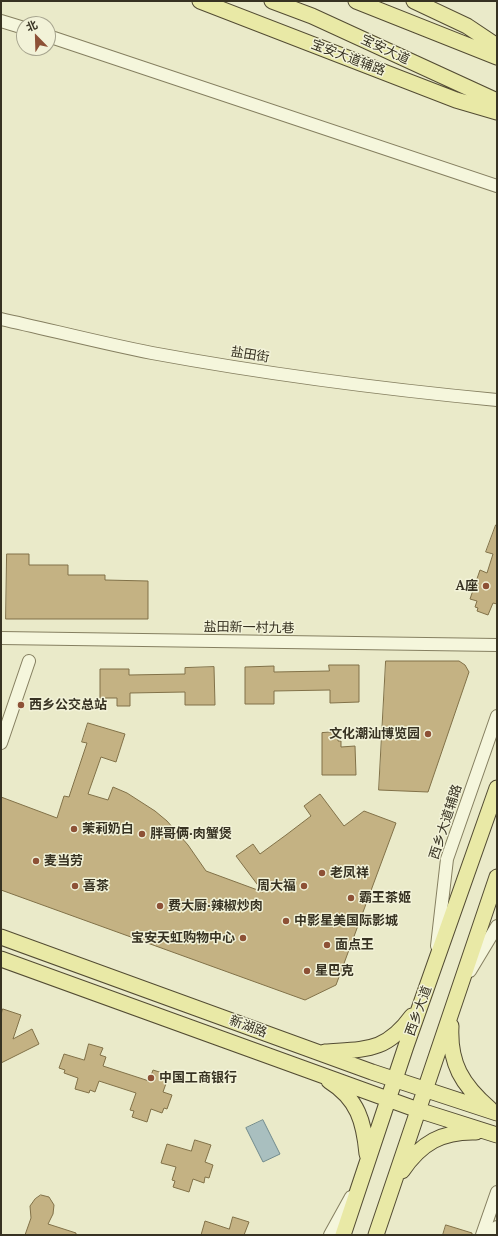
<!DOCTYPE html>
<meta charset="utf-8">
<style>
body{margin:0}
#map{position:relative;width:498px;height:1236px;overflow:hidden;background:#eaeac9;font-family:"PT Serif","Noto Sans SC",serif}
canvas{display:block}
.frame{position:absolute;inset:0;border:2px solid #373222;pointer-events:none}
.north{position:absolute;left:16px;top:16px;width:40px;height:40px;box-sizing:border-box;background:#f2f2d8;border:1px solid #a7a58f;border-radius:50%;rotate:337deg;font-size:11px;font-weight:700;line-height:16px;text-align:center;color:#373222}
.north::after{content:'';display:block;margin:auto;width:14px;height:18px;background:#8d5136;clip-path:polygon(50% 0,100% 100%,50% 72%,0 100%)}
</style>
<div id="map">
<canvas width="498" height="1236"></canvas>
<div class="frame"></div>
<div class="north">北</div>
</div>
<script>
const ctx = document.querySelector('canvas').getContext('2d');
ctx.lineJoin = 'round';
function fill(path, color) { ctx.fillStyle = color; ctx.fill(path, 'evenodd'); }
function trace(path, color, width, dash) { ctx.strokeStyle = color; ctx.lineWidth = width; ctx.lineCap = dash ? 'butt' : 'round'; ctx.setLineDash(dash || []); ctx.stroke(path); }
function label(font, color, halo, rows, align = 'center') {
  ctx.font = font + ' "PT Serif","Noto Sans SC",serif'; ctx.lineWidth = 3; ctx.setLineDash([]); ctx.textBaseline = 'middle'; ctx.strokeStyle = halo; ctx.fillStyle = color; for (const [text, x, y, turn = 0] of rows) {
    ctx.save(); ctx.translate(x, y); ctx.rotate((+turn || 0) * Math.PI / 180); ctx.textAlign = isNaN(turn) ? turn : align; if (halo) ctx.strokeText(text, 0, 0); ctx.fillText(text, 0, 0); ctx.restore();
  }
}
const water = new Path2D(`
 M 263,1120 L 280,1154 L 263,1162 L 246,1128 Z`);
fill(water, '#a9bfbf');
trace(water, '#718b8d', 1);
const building = new Path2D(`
 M 496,525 L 497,525 L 497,604 L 493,603 L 488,615 L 477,611 L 478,608 L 475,607 L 477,601 L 470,599 L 480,570 L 487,573 L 493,554 L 486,552 Z
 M 7,554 L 29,554 L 29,565 L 68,565 L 68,575 L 105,575 L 105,580 L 148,581 L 148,619 L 6,619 Z
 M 386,661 L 459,661 L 465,665 L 469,672 L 428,792 L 379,790 Z
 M 329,665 L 359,665 L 359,702 L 330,703 L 330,690 L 274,691 L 274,704 L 245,704 L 245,667 L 274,666 L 274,672 L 329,671 Z
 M 214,667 L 215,705 L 185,705 L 185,692 L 130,693 L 130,706 L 117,706 L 117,698 L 100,698 L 100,669 L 129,669 L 129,675 L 185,674 L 185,668 Z
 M 88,723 L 125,734 L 116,762 L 101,757 L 88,794 L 108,800 L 113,787 L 127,793 L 155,811 L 167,821 L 188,845 L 206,871 L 263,892 L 236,856 L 253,844 L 260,854 L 286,835 L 311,816 L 304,806 L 320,794 L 344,826 L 364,811 L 396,823 L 336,985 L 305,1000 L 1,890 L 1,797 L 57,818 L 64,796 L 69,797 L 87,743 L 82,742 Z
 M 337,732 L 338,741 L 341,741 L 341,747 L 355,746 L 356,775 L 322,775 L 322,733 Z
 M 3,1009 L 21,1015 L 13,1039 L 32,1029 L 39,1044 L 1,1063 L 1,1015 Z
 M 89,1044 L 103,1048 L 100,1055 L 106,1057 L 103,1066 L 149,1081 L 153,1070 L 169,1075 L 163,1092 L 172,1095 L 167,1109 L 164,1108 L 162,1113 L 151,1109 L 147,1122 L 132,1117 L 134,1111 L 130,1110 L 136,1093 L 99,1081 L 95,1092 L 90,1090 L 89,1093 L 75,1089 L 78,1078 L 64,1073 L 65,1070 L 59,1068 L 64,1054 L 84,1060 Z
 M 195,1140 L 211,1145 L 205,1162 L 213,1165 L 209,1178 L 205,1177 L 204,1183 L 193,1179 L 189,1192 L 173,1187 L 175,1181 L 172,1180 L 176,1167 L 161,1163 L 167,1144 L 191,1151 Z
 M 41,1195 L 49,1197 L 54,1205 L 53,1214 L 48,1224 L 76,1233 L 76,1235 L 25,1235 L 31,1218 L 30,1206 L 35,1199 Z
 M 233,1217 L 249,1222 L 244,1235 L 201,1235 L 205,1221 L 229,1229 Z
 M 446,1225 L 472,1233 L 472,1235 L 443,1235 Z`);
fill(building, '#c4b283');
trace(building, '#817148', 1);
const minor = new Path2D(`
 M 1,21 L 24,28
 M 48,36 L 497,186
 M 1,319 C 51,330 101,343 152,353 C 266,374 381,389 497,400
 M 1,638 L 497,645
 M 1,743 L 29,661
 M 437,946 L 447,859 L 497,716
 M 470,971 L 497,926
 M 330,1235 L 351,1197
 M 482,1235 L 497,1192
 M 494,1235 L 497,1227`);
const major = new Path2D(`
 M 200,1 L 456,100 L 497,112
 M 272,1 L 312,16 L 497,101
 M 356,1 L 497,57
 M 414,1 L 467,26 L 497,46
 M 1,937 L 372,1072 L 497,1113
 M 1,959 L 418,1110 L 497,1135
 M 451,1026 C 449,1063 462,1085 490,1109
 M 325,1052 C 366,1049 386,1052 412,1016
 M 329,1081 C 358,1099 364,1122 367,1154
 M 402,1171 C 421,1143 442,1131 476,1132
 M 343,1235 L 406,1046 L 497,788
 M 376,1235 L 497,877`);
trace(minor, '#857f60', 14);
trace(major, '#534c33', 17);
trace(minor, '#f5f6dc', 12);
trace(major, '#e9e9a6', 15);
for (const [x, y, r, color] of [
 [486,586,4,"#8d5136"],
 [21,705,4,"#8d5136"],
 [428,734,4,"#8d5136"],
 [74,829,4,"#8d5136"],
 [142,834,4,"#8d5136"],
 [36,861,4,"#8d5136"],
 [322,873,4,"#8d5136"],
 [75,886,4,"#8d5136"],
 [304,886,4,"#8d5136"],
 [351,898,4,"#8d5136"],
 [160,906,4,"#8d5136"],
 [286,921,4,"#8d5136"],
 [243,938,4,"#8d5136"],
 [327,945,4,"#8d5136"],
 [307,971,4,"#8d5136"],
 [151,1078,4,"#8d5136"]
]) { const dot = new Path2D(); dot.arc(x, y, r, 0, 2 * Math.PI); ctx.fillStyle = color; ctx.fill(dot); trace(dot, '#f2f2d8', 1.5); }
label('13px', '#373222', '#f2f2d8', [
 ["宝安大道",385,50,25],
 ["宝安大道辅路",348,58,21],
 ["盐田街",250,355,9],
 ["盐田新一村九巷",249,628,1],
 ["西乡大道辅路",446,822,-72],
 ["西乡大道",419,1011,-70],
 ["新湖路",248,1027,20]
]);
label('bold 13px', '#373222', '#f2f2d8', [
 ["A座",478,586,"right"],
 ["西乡公交总站",29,705],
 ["文化潮汕博览园",420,734,"right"],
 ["茉莉奶白",82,829],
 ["胖哥俩·肉蟹煲",150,834],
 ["麦当劳",44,861],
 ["老凤祥",330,873],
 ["喜茶",83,886],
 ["周大福",296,886,"right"],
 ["霸王茶姬",359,898],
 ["费大厨·辣椒炒肉",168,906],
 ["中影星美国际影城",294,921],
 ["宝安天虹购物中心",235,938,"right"],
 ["面点王",335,945],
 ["星巴克",315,971],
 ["中国工商银行",159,1078]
], 'left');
</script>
